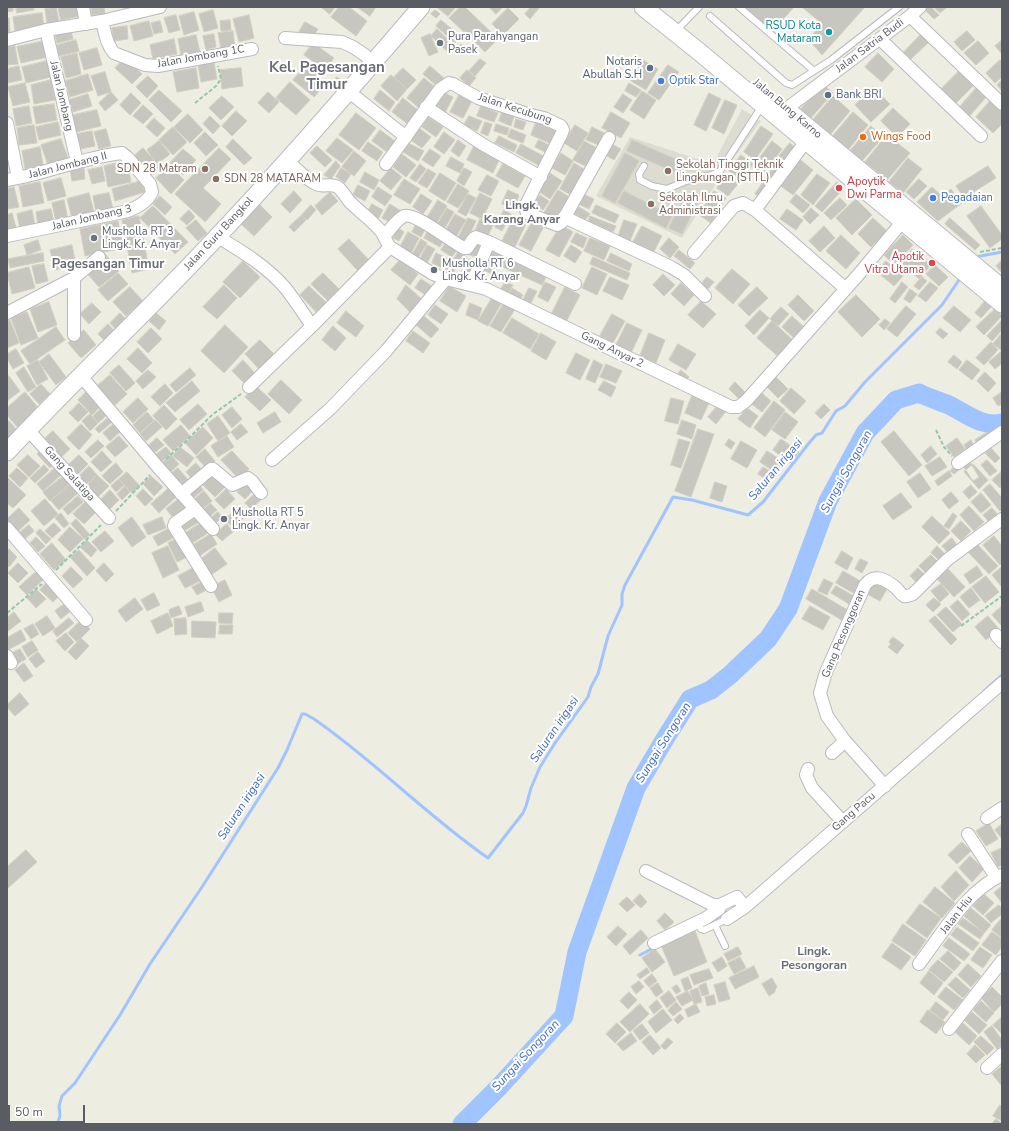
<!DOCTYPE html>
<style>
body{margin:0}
#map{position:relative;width:1009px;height:1131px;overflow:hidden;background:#edede2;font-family:"Nunito Sans",sans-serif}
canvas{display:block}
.frame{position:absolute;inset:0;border:8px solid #5a5c63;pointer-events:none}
.scale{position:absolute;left:8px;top:1105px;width:77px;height:18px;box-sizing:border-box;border:2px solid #5a5c63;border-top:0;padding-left:5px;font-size:12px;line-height:14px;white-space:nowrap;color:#5a5c63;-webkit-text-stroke:3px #fff;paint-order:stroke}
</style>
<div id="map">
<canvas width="1009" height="1131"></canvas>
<div class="frame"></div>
<div class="scale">50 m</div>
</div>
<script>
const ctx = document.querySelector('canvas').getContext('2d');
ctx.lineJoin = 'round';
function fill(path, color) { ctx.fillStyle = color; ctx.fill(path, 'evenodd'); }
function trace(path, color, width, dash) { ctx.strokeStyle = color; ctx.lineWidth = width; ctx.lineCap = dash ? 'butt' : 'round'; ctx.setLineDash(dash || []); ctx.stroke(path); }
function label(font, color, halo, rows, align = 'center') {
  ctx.font = font + ' "Nunito Sans",sans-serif'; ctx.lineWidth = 4; ctx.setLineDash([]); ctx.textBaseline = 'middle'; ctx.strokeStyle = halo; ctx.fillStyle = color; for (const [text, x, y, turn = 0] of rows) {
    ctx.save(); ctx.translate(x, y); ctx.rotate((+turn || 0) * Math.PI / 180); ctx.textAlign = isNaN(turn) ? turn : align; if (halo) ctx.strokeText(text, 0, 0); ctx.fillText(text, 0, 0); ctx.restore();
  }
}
fill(new Path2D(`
 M 742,109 L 761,121 L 720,177 L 682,238 L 596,196 L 630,137 L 713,164 Z`), '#dddcd0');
trace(new Path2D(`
 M 975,257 L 1002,252
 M 984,691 L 1002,675
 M 713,920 L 727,912
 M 640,955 L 655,947
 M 57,1124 L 60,1116 L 59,1106 L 62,1096 L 75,1083 L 120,1015 L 150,964 L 202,887 L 278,768 L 287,750 L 302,714 L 305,714 L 314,719 C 375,761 427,816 488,858 L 523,813 L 526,806 L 531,788 L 540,767 L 555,743 L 588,697 L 591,687 L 598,674 L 608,636 L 622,605 L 622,594 L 625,585 L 673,497 L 692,500 L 748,515 L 763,502 L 809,443 L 816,435 L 822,433 L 836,411 L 845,406 L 865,382 L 942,305 L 961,277`), '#a0c4ff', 3);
trace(new Path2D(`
 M 462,1124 L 498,1088 L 564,1016 L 577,952 L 636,788 L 663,742 L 690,699 L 711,690 L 730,675 L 768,639 L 788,609 L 828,501 L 865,433 L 896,400 L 919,393 C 929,398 939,401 949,405 C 965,413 983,428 1002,423`), '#a0c4ff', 19);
const building = new Path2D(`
 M 7,7 L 13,7 L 13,11 L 7,12 Z
 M 16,7 L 34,7 L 34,10 L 17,13 Z
 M 56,7 L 59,21 L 47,23 L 45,9 Z
 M 58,7 L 79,7 L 81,16 L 61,20 Z
 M 91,7 L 104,7 L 105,14 L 92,15 Z
 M 321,7 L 335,7 L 330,14 Z
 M 339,7 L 349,7 L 367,21 L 356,36 L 331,17 Z
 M 357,7 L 376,7 L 370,16 Z
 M 437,7 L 454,7 L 455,8 L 448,16 Z
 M 460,7 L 465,7 L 498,39 L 485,52 L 449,18 Z
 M 489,7 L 503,7 L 496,14 Z
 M 531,7 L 540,7 L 530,19 L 525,14 Z
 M 745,7 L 794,7 L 779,24 L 774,28 L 766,26 Z
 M 802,7 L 865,7 L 822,55 L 809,40 L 821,23 Z
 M 926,7 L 931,7 L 939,15 L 934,19 L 924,9 Z
 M 934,7 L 945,7 L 946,8 L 940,13 Z
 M 508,8 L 519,19 L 503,35 L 492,24 Z
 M 213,10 L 218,28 L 204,32 L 199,14 Z
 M 435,10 L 440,14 L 436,18 L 431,14 Z
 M 194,12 L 199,30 L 184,35 L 179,16 Z
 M 42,13 L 44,26 L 15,31 L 13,17 Z
 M 176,15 L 180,30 L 169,33 L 164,18 Z
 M 249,15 L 254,38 L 239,42 L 233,19 Z
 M 7,18 L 9,18 L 10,32 L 7,33 Z
 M 230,20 L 231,30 L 221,31 L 220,21 Z
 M 441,20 L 461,37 L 455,43 L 436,26 Z
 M 149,21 L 153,36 L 134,41 L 130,26 Z
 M 160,21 L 163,32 L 154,34 L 151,23 Z
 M 305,22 L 318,29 L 311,40 L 299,32 Z
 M 127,26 L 128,39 L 114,41 L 112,28 Z
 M 437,29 L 456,47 L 450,54 L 431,36 Z
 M 71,31 L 73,39 L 57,43 L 55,35 Z
 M 233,31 L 235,47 L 221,49 L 218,33 Z
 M 967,31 L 975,40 L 962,51 L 954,42 Z
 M 923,32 L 931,40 L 911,59 L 904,52 Z
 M 214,34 L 216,47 L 206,50 L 203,36 Z
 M 430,34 L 438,52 L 429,56 L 421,38 Z
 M 196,35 L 200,52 L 181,56 L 178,39 Z
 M 174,39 L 177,54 L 153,59 L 150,45 Z
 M 76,40 L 79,51 L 59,56 L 57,45 Z
 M 1002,40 L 1002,54 L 995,46 Z
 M 44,41 L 48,57 L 21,63 L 17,47 Z
 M 978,41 L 989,53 L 976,65 L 964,53 Z
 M 313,43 L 334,58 L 325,70 L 304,55 Z
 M 461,44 L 467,49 L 464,53 L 457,48 Z
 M 15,46 L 18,64 L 7,65 L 7,47 Z
 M 97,48 L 102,65 L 84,70 L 79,53 Z
 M 77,53 L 81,74 L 66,78 L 61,57 Z
 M 878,53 L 894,69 L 882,82 L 865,67 Z
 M 125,58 L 142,74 L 132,84 L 115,68 Z
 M 480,59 L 486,63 L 475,76 L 469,71 Z
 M 643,60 L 658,69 L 646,90 L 631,81 Z
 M 1000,60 L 1002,62 L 1002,77 L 995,83 L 986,73 Z
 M 47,61 L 51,77 L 26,83 L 22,67 Z
 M 214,62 L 217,79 L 201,82 L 198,65 Z
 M 668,65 L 679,72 L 659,100 L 648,93 Z
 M 19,66 L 22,80 L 8,83 L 7,69 Z
 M 305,66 L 326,83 L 314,97 L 293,80 Z
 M 430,66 L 445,79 L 438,87 L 423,74 Z
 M 196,68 L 199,88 L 177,92 L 173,72 Z
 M 241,68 L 243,86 L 222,89 L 220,70 Z
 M 403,68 L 416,80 L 407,89 L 394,77 Z
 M 467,70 L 476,78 L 469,86 L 460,78 Z
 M 960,70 L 974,85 L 954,105 L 940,90 Z
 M 105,72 L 111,92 L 98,96 L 91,76 Z
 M 88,74 L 93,90 L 70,97 L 65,81 Z
 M 391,75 L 407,89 L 397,101 L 381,86 Z
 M 148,76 L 158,86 L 147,98 L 136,87 Z
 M 337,77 L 343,81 L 338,89 L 331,86 Z
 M 424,78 L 436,88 L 419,108 L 407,98 Z
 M 51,80 L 55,100 L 34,104 L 31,85 Z
 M 1002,80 L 1002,91 L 997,85 Z
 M 290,82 L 310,100 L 296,115 L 276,98 Z
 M 25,83 L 30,102 L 13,106 L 8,87 Z
 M 629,83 L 641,90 L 636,97 L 625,91 Z
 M 823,84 L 833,93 L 810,119 L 800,110 Z
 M 978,86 L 988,95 L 967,119 L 957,110 Z
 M 873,87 L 890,104 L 871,122 L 855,105 Z
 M 159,90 L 182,111 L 171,122 L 149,100 Z
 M 380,90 L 395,102 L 389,111 L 374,99 Z
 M 642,91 L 656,100 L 644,119 L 630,110 Z
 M 111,92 L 118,100 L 105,111 L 99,103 Z
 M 268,92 L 279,102 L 269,113 L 258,103 Z
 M 443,92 L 453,97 L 445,113 L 435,108 Z
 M 131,93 L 141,103 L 130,115 L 120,105 Z
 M 709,93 L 721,99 L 706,131 L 694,125 Z
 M 88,94 L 92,106 L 73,112 L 69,100 Z
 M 623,94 L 632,100 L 623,113 L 614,107 Z
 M 459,95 L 472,101 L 463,118 L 450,112 Z
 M 222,96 L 234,107 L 221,120 L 209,108 Z
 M 833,96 L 850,111 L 829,136 L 812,121 Z
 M 403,98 L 419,111 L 409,125 L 392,112 Z
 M 725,100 L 737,105 L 724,134 L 712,128 Z
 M 990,101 L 1002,112 L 1002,124 L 993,133 L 976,117 Z
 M 54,104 L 57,120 L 36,124 L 33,107 Z
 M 143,105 L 153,114 L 143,124 L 133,116 Z
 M 29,106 L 32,123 L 16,126 L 13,109 Z
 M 481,106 L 498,113 L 494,122 L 477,116 Z
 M 893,108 L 910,124 L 897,137 L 881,121 Z
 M 97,110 L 101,126 L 76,132 L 73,115 Z
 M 236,111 L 247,121 L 232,136 L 222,126 Z
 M 502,112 L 514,116 L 511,126 L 499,121 Z
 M 611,112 L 630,123 L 621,138 L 602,128 Z
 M 853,112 L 868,125 L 848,150 L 832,137 Z
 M 356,113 L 376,128 L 359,150 L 339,135 Z
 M 188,114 L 203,130 L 190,143 L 174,127 Z
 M 210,116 L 220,126 L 213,134 L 203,124 Z
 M 469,116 L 482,121 L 477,131 L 464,125 Z
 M 428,117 L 443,127 L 436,137 L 422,127 Z
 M 154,118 L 165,128 L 157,137 L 146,127 Z
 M 516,119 L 526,122 L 523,130 L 514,127 Z
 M 537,120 L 559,129 L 552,144 L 531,135 Z
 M 58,122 L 61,135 L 39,140 L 36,127 Z
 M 485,122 L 492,124 L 488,136 L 481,133 Z
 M 496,124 L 509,128 L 507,135 L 494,131 Z
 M 34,125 L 37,143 L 19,145 L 17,128 Z
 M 575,125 L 588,133 L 577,151 L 564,143 Z
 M 761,126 L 773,134 L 755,160 L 744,152 Z
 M 871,126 L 883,137 L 862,161 L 850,151 Z
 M 173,127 L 187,142 L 173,155 L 159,140 Z
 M 592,127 L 604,133 L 599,145 L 586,140 Z
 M 419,128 L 431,137 L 422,148 L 411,140 Z
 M 106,129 L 111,146 L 99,149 L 94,132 Z
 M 511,129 L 526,135 L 523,143 L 508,137 Z
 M 380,130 L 395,141 L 387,152 L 372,141 Z
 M 92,131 L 95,146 L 81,149 L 77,134 Z
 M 205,132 L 218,145 L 206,156 L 194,143 Z
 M 444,132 L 455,140 L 444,154 L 434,147 Z
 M 887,135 L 910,153 L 887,180 L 865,162 Z
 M 499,136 L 517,145 L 514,152 L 495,143 Z
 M 337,138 L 353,150 L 342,163 L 326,151 Z
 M 61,139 L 68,158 L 48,165 L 41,145 Z
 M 233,139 L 252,158 L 244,165 L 226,147 Z
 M 458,140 L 466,146 L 459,157 L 451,151 Z
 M 539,140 L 553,147 L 549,154 L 535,147 Z
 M 632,140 L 684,163 L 679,174 L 627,151 Z
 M 159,141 L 170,154 L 157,164 L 147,150 Z
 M 584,141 L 597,148 L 587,167 L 573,160 Z
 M 772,141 L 782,149 L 763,174 L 753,167 Z
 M 368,142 L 383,152 L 377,161 L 362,151 Z
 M 408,143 L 424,151 L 418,161 L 403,152 Z
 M 610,143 L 621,149 L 614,160 L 604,154 Z
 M 790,143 L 797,149 L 787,162 L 779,156 Z
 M 521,144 L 545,157 L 540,166 L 516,153 Z
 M 317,146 L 332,160 L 325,167 L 310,153 Z
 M 474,146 L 500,158 L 493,173 L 467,160 Z
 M 40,147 L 43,165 L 25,169 L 22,151 Z
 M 143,148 L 160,167 L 151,175 L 134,156 Z
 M 219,148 L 231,159 L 203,188 L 221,204 L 205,222 L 175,194 Z
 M 183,149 L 196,160 L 183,175 L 170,163 Z
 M 430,149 L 441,156 L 433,167 L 422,160 Z
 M 354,151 L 366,161 L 354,176 L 342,167 Z
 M 561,153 L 573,161 L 565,175 L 552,168 Z
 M 625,153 L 639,161 L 615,203 L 602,196 Z
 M 402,154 L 416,165 L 406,177 L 393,167 Z
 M 741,155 L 753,164 L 742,180 L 729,171 Z
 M 451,157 L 464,164 L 460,173 L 446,166 Z
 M 798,158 L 813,170 L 793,195 L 778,184 Z
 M 908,158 L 922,169 L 903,193 L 889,182 Z
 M 127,161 L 131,182 L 108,187 L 104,166 Z
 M 336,161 L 340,166 L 331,179 L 324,175 Z
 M 777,162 L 783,166 L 761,198 L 755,194 Z
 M 574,163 L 587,171 L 573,196 L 560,189 Z
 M 420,164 L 426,169 L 416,182 L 410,178 Z
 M 503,164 L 525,176 L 518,188 L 496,176 Z
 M 169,165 L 184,180 L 171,194 L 156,178 Z
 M 988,166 L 996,178 L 964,198 L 956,186 Z
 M 102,167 L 105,181 L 92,184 L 88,170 Z
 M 84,168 L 85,179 L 72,181 L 70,170 Z
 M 341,168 L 351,174 L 345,183 L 336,177 Z
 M 391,168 L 402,177 L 391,190 L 380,181 Z
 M 464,168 L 472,172 L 464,186 L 457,181 Z
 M 428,169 L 436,174 L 427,188 L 418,183 Z
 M 365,172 L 379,180 L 374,190 L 360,182 Z
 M 440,173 L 456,183 L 445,201 L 429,191 Z
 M 550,173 L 562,181 L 550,199 L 538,191 Z
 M 817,174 L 830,183 L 813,205 L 801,195 Z
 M 487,175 L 499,181 L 491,196 L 478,190 Z
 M 727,175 L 738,184 L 728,196 L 717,188 Z
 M 61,178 L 66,196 L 48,201 L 43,183 Z
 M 404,179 L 420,189 L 410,204 L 394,195 Z
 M 919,179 L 927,186 L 914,199 L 906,192 Z
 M 141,181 L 145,192 L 115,201 L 112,189 Z
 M 40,182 L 44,203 L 23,207 L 19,186 Z
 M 837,182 L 844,188 L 822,212 L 815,206 Z
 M 458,184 L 469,191 L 458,208 L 447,202 Z
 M 358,185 L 370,191 L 365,201 L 353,195 Z
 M 14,187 L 19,207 L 8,209 L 7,189 Z
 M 378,187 L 392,196 L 385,206 L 372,197 Z
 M 932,187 L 942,196 L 951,189 L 962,203 L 938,221 L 917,202 Z
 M 508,190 L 519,195 L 514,209 L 502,204 Z
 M 558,190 L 571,198 L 558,220 L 544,213 Z
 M 294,191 L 302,200 L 290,213 L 281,204 Z
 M 624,191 L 672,216 L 666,228 L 618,203 Z
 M 714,191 L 726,198 L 711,223 L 699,215 Z
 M 330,192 L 338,201 L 322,215 L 315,206 Z
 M 89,193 L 94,212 L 72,218 L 67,199 Z
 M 109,193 L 113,209 L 96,213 L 93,196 Z
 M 480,193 L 492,199 L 482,219 L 470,213 Z
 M 581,193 L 594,199 L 589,209 L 576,203 Z
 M 421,194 L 432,201 L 423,214 L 413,207 Z
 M 468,194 L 476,198 L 466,216 L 458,212 Z
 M 686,194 L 699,200 L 682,234 L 669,228 Z
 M 796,194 L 810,205 L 803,213 L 790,202 Z
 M 540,195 L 549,201 L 543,210 L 534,204 Z
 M 160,196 L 172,207 L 165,215 L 153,204 Z
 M 840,198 L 847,205 L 831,220 L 824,213 Z
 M 856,199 L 872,215 L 852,235 L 836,218 Z
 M 64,200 L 68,220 L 56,222 L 52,203 Z
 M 438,200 L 447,206 L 434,227 L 425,221 Z
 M 259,204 L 272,217 L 254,236 L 241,224 Z
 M 372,204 L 383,210 L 378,219 L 367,213 Z
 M 390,204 L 401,211 L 393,224 L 382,218 Z
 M 311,205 L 316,210 L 307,220 L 302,215 Z
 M 576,205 L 590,214 L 585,220 L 571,211 Z
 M 596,205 L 619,215 L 615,223 L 592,213 Z
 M 153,206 L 188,242 L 175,254 L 140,218 Z
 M 981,206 L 1002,235 L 1002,239 L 990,248 L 967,216 Z
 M 447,208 L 454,212 L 442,233 L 435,228 Z
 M 811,208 L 819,215 L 810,224 L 803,217 Z
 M 51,209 L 54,223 L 38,226 L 36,212 Z
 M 787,209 L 803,220 L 796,230 L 780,219 Z
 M 32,210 L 35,226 L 20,229 L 17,214 Z
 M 189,210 L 195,217 L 187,225 L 180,219 Z
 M 504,210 L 511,214 L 502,231 L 495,227 Z
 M 12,213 L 17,231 L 7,233 L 7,215 Z
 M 455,214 L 466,220 L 454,240 L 444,234 Z
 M 302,215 L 306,220 L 294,232 L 289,227 Z
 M 139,216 L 149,269 L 132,273 L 122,220 Z
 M 515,216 L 527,222 L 513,251 L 500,245 Z
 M 590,216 L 616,226 L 613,232 L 588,222 Z
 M 468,218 L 476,221 L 464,246 L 456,242 Z
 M 873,218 L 887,231 L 871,247 L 858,234 Z
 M 950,218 L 980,245 L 975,250 L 945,224 Z
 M 480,219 L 493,225 L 486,240 L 474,234 Z
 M 196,220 L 207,233 L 198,241 L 186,228 Z
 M 624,220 L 637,224 L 630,241 L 618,237 Z
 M 118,221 L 123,248 L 85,256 L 80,229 Z
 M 418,221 L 427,226 L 421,237 L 412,232 Z
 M 532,222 L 543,228 L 531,251 L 519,245 Z
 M 561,225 L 573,232 L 559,257 L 546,250 Z
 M 642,226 L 662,236 L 653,253 L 633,242 Z
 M 824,226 L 835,238 L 820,252 L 809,241 Z
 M 398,228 L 404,232 L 399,241 L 393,238 Z
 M 428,231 L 444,240 L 440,247 L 424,238 Z
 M 408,232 L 419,238 L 411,253 L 400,247 Z
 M 576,233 L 587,238 L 583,248 L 571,242 Z
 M 841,235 L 860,253 L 846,269 L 826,251 Z
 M 903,235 L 913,245 L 894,265 L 884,255 Z
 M 590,238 L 610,246 L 604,260 L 584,251 Z
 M 669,238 L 679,247 L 670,258 L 660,249 Z
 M 349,239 L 369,260 L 358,271 L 338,249 Z
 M 421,239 L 427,243 L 418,258 L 412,255 Z
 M 38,240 L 41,250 L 27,255 L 24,245 Z
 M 474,240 L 486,245 L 480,259 L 468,254 Z
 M 447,241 L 458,248 L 452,257 L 441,250 Z
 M 72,245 L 76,265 L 55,270 L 50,250 Z
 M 427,245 L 435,249 L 427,263 L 420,259 Z
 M 571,245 L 582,252 L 575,263 L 564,256 Z
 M 490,246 L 548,273 L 542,285 L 496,264 L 492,274 L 481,269 Z
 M 912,249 L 931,265 L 919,279 L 900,262 Z
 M 679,250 L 695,263 L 690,269 L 674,256 Z
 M 458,252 L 467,257 L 462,264 L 454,259 Z
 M 43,253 L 44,261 L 10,268 L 8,259 Z
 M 436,253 L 458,263 L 453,273 L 432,263 Z
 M 611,253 L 632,264 L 629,271 L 607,261 Z
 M 105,254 L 119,271 L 99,287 L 85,271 Z
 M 593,257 L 630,273 L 627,280 L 590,264 Z
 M 468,259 L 476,262 L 471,276 L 462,272 Z
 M 400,260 L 418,274 L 410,285 L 391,270 Z
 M 1002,260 L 1002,273 L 996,266 Z
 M 243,261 L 260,277 L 240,298 L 223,282 Z
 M 886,261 L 903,276 L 894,286 L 877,272 Z
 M 44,264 L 48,281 L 36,284 L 32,266 Z
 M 935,265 L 948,277 L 939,286 L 926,274 Z
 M 29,267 L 35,288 L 12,294 L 7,273 Z
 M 592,267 L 607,274 L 597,295 L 582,288 Z
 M 732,269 L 750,284 L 733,304 L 715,288 Z
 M 118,273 L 128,284 L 108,301 L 98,290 Z
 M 323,273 L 340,290 L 328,301 L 311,284 Z
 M 663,274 L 675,285 L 664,296 L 653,285 Z
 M 610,277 L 629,285 L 622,300 L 603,291 Z
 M 707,277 L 714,282 L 708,289 L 702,283 Z
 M 922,277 L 927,281 L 919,290 L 914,286 Z
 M 421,279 L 435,288 L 429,297 L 415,288 Z
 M 505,282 L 513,285 L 509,293 L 501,289 Z
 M 545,282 L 556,287 L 548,302 L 538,297 Z
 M 902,282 L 908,287 L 895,303 L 890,299 Z
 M 930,282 L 938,288 L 926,302 L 918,296 Z
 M 681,283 L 694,295 L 684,306 L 671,294 Z
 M 224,285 L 237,298 L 217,319 L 203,307 Z
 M 406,285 L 425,302 L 413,315 L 397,299 Z
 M 309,286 L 329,305 L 319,315 L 300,295 Z
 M 449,286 L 466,296 L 457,312 L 440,301 Z
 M 130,287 L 143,301 L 126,316 L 113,302 Z
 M 565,287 L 580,295 L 566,322 L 551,315 Z
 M 757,287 L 768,298 L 749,316 L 738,305 Z
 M 512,288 L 523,295 L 519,301 L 509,295 Z
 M 529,288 L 537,291 L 531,303 L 523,300 Z
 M 910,289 L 917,294 L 910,303 L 904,299 Z
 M 798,295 L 814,311 L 804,321 L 788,305 Z
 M 856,295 L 880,319 L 862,337 L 838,312 Z
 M 492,298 L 501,304 L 488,326 L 478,321 Z
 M 701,301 L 716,314 L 703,328 L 688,315 Z
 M 985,301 L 991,307 L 981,318 L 975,313 Z
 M 49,302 L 57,325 L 38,332 L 30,309 Z
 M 92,303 L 101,312 L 89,324 L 80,314 Z
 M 470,303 L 482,308 L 478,320 L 466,315 Z
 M 504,303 L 515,309 L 501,332 L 490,326 Z
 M 435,305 L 448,314 L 441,324 L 428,315 Z
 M 906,306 L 916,314 L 897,337 L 887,329 Z
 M 954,306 L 971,320 L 960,332 L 943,318 Z
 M 781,307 L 789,314 L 778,326 L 770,319 Z
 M 995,309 L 1002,316 L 984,335 L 976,327 Z
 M 760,310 L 769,318 L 754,335 L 745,326 Z
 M 346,311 L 364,326 L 356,337 L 337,323 Z
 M 27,312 L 38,338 L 21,345 L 11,318 Z
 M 120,313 L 130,324 L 120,334 L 110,323 Z
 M 156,313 L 166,321 L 159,330 L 149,321 Z
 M 612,314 L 625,321 L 613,343 L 600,336 Z
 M 423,315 L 439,329 L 431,338 L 415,324 Z
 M 792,316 L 806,329 L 796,340 L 782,327 Z
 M 512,318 L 539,334 L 530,349 L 503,333 Z
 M 885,319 L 890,323 L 884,330 L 879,325 Z
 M 10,320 L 19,343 L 7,348 L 7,322 Z
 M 1002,320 L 1002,330 L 992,341 L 987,336 Z
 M 772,321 L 795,342 L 781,359 L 757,338 Z
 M 627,323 L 642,330 L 631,353 L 616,345 Z
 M 108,324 L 116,333 L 107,343 L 98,334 Z
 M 225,325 L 248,347 L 224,373 L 201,351 Z
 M 333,326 L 346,338 L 335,351 L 322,340 Z
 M 56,327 L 65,340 L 30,364 L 21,351 Z
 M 151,328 L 162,339 L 148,353 L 137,342 Z
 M 940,328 L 948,334 L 943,339 L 936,333 Z
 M 84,330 L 96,345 L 81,358 L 68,343 Z
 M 413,331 L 430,343 L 423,353 L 406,341 Z
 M 541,333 L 556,342 L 546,360 L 531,351 Z
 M 649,333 L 665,340 L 656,363 L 640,356 Z
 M 1002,333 L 1002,349 L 1001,350 L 993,344 Z
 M 260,340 L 274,354 L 259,369 L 245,354 Z
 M 991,342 L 998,350 L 984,365 L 976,358 Z
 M 678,344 L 696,354 L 686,370 L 669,360 Z
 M 138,348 L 152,363 L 142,373 L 127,359 Z
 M 16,349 L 24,363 L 13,369 L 7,358 L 7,354 Z
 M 1002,351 L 1002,363 L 995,369 L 989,362 Z
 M 576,353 L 590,360 L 580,380 L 566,373 Z
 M 49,354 L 66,377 L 56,385 L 39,362 Z
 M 954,355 L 962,362 L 957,369 L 948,362 Z
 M 38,360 L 48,379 L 37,385 L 27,366 Z
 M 243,360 L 256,374 L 245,384 L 232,371 Z
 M 594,360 L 603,365 L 595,383 L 586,379 Z
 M 967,360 L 980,370 L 972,380 L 959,370 Z
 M 606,364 L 622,371 L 616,383 L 600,377 Z
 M 119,365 L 135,383 L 126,391 L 110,373 Z
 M 24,367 L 36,387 L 28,392 L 16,373 Z
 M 190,368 L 196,375 L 176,392 L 170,385 Z
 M 148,370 L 156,377 L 143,389 L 136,381 Z
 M 681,370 L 689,377 L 685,381 L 677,375 Z
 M 985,372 L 996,383 L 988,392 L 977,381 Z
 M 110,375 L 127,394 L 115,405 L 97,386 Z
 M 9,376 L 20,391 L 7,401 L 7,378 Z
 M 775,376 L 788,389 L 778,398 L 765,385 Z
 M 281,380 L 302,400 L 289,414 L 268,394 Z
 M 192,381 L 200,391 L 175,412 L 166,403 Z
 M 604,381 L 616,387 L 611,397 L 598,390 Z
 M 735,382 L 747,394 L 741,401 L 729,389 Z
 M 41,384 L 50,394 L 39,404 L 30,394 Z
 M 165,384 L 173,393 L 160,406 L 151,397 Z
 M 256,386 L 271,400 L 260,411 L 245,397 Z
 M 791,388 L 806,401 L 794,414 L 780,401 Z
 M 88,390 L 102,405 L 92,415 L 78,400 Z
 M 758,390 L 771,401 L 762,412 L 749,402 Z
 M 25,392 L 40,410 L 19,429 L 7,415 L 7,408 Z
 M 1002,392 L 1002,404 L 998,406 L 993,398 Z
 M 692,396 L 709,403 L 701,420 L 685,413 Z
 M 138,398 L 148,409 L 133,423 L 123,412 Z
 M 671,398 L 684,401 L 678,424 L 665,421 Z
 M 774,401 L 785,410 L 765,437 L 754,428 Z
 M 79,403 L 88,412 L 78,422 L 69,413 Z
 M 198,404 L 207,414 L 189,430 L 180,420 Z
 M 719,404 L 727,410 L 716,424 L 708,417 Z
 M 824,404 L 830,410 L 821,419 L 815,413 Z
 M 105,405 L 110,412 L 98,423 L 93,416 Z
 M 164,405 L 177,419 L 166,430 L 153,416 Z
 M 232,407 L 242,419 L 232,428 L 222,415 Z
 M 747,408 L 758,416 L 750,428 L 738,419 Z
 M 147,412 L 154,420 L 140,433 L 133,425 Z
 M 275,412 L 281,422 L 263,433 L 257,423 Z
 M 785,412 L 798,422 L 785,439 L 772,430 Z
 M 90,414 L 98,423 L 90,431 L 82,421 Z
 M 218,416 L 230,433 L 218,441 L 207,424 Z
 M 108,418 L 112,422 L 99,433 L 95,429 Z
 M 118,420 L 124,428 L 110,441 L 103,433 Z
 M 155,420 L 162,427 L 146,441 L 140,434 Z
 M 682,420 L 696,425 L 692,439 L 677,434 Z
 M 9,421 L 17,430 L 7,440 L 7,423 Z
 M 81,424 L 92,435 L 79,450 L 67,438 Z
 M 241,424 L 248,432 L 237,440 L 231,432 Z
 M 181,425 L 190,436 L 173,451 L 163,440 Z
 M 203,427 L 213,438 L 196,455 L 185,443 Z
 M 698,429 L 714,434 L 691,497 L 675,491 Z
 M 53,431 L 70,449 L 59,459 L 42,441 Z
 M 894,431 L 922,465 L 909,476 L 881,442 Z
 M 988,432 L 992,438 L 978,446 L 975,440 Z
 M 119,436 L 128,446 L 115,457 L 106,447 Z
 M 227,436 L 234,447 L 218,457 L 211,446 Z
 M 157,438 L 164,445 L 153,454 L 147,447 Z
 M 957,438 L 965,449 L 954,457 L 946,446 Z
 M 679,439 L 690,442 L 681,468 L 671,465 Z
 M 729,439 L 735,443 L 731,449 L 725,445 Z
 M 781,439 L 799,452 L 791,463 L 773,450 Z
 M 98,440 L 104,446 L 91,458 L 85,452 Z
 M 971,440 L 975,448 L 968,452 L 964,445 Z
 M 741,441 L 757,450 L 747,468 L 731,459 Z
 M 931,446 L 937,454 L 927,463 L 921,455 Z
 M 166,447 L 171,453 L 159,464 L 153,457 Z
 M 180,447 L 194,458 L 187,467 L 173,456 Z
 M 43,448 L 57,462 L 50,468 L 37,454 Z
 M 991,448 L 1000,458 L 995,463 L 985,453 Z
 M 205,449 L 215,461 L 207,469 L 196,457 Z
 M 102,451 L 112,462 L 101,472 L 91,462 Z
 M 232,451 L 249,469 L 239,479 L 221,460 Z
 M 767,451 L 784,462 L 776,473 L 760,462 Z
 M 28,455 L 40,466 L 29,477 L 17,465 Z
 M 79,455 L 88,464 L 75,477 L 66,467 Z
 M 171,455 L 179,464 L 166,476 L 158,467 Z
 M 940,457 L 947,467 L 932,476 L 925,466 Z
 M 987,460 L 997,471 L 990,476 L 981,465 Z
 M 970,462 L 979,477 L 973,481 L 963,466 Z
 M 116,463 L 123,472 L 110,484 L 102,476 Z
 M 196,463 L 203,471 L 193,480 L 186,472 Z
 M 959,463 L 963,467 L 954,474 L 950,471 Z
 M 973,464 L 988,480 L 979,489 L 964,472 Z
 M 44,465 L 49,470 L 35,483 L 30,478 Z
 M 89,466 L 97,475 L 83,487 L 76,479 Z
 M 763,467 L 775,474 L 769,482 L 758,474 Z
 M 17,468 L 28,478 L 20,487 L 9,476 Z
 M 55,468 L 61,475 L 43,491 L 37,484 Z
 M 178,468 L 191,483 L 182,490 L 169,475 Z
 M 949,471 L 952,476 L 938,486 L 935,481 Z
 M 127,472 L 140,486 L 132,493 L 119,479 Z
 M 1001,472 L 1002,485 L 1000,488 L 992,480 Z
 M 215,473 L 227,485 L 215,497 L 203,485 Z
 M 920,473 L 931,489 L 918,498 L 907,482 Z
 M 65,475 L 71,483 L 50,501 L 43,492 Z
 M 97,475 L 109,486 L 98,497 L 86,487 Z
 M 151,476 L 163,487 L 154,496 L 143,484 Z
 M 7,477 L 26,495 L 13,508 L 7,503 Z
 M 119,479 L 124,485 L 116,492 L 111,486 Z
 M 248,481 L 255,488 L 245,499 L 237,492 Z
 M 715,482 L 727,486 L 722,502 L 710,498 Z
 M 71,483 L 79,492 L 59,510 L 51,501 Z
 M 198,483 L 203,490 L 190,500 L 184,492 Z
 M 990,484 L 1002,498 L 1002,509 L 1000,511 L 983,490 Z
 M 971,485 L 977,492 L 969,499 L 963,492 Z
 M 125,486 L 130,492 L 122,500 L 117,494 Z
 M 171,486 L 179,494 L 159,513 L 151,504 Z
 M 143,489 L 153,499 L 145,506 L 136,496 Z
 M 226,489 L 235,499 L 224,509 L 215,500 Z
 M 110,490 L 119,500 L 107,512 L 98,502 Z
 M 204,491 L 212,501 L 199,511 L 191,502 Z
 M 257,492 L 263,498 L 251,509 L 245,503 Z
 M 951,492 L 959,501 L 949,509 L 942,500 Z
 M 901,493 L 912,507 L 893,520 L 883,506 Z
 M 981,493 L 991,505 L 981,513 L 971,502 Z
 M 78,496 L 83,502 L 68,515 L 63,509 Z
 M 181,497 L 191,508 L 176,521 L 166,509 Z
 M 45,499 L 58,514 L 44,526 L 31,511 Z
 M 85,502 L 96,512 L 84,524 L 73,514 Z
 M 210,503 L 217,510 L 208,518 L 201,512 Z
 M 241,506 L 248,514 L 233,528 L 225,519 Z
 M 969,506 L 984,522 L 974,531 L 960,515 Z
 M 19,508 L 30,520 L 17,532 L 7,520 L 7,519 Z
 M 992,508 L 999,516 L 990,523 L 983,515 Z
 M 218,512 L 222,517 L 213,526 L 208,520 Z
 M 61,513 L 69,524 L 64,528 L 55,518 Z
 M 193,513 L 199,522 L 182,532 L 176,523 Z
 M 953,513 L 957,516 L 949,529 L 944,526 Z
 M 932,516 L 950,533 L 939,544 L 922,527 Z
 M 132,517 L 146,537 L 132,547 L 118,528 Z
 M 162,517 L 166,528 L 148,535 L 143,525 Z
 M 76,519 L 90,535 L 84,539 L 71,524 Z
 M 961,521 L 971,531 L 961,541 L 951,531 Z
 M 54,523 L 61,530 L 52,538 L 45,531 Z
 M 201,523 L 208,533 L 189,545 L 182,535 Z
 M 227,524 L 233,532 L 222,541 L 215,534 Z
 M 29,525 L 34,531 L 25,539 L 19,533 Z
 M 70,527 L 83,539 L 70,552 L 58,540 Z
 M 40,529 L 51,539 L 46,544 L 36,533 Z
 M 168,529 L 173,538 L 158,546 L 153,537 Z
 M 105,531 L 114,541 L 101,552 L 92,542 Z
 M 211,534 L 217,544 L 195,559 L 188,548 Z
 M 994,536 L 1002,546 L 1002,563 L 1000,565 L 983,545 Z
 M 36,537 L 45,546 L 38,552 L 30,543 Z
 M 178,538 L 187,557 L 177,562 L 168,543 Z
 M 952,538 L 957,545 L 948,553 L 942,546 Z
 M 87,540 L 97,550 L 91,557 L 80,547 Z
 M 52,543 L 66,560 L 54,570 L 40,554 Z
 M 976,543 L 998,566 L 989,574 L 967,551 Z
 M 168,546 L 179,570 L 163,578 L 152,553 Z
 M 937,546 L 945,554 L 939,560 L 931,553 Z
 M 215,548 L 227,564 L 208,577 L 197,562 Z
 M 9,549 L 17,557 L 9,567 L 7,565 L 7,551 Z
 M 79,550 L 95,568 L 87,576 L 70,557 Z
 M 842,551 L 853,558 L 847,570 L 835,563 Z
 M 931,555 L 937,561 L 925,572 L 919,566 Z
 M 860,559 L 868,562 L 862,573 L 855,569 Z
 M 18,563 L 28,573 L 18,583 L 8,573 Z
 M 104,563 L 114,574 L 106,582 L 96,571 Z
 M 977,566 L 983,575 L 970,584 L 964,575 Z
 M 71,567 L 83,579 L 73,588 L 62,576 Z
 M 1002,567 L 1002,585 L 1001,586 L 992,575 Z
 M 193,568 L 200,581 L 185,588 L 178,576 Z
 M 918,568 L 924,574 L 916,582 L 910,576 Z
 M 948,569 L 965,587 L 954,597 L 937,579 Z
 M 38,570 L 45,578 L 27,595 L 19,587 Z
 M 843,571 L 862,582 L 855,594 L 836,583 Z
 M 986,576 L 999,592 L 985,603 L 972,587 Z
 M 824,579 L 833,583 L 827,595 L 818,591 Z
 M 206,580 L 210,588 L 197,595 L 192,587 Z
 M 225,580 L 232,595 L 219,602 L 211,587 Z
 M 47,582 L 60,595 L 53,602 L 40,590 Z
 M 874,582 L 887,589 L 880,601 L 867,594 Z
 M 941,584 L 949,594 L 940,602 L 931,591 Z
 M 836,586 L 854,596 L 849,604 L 831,593 Z
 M 971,588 L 980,600 L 969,608 L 960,597 Z
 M 36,589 L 46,599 L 36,608 L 27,598 Z
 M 812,589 L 851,612 L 845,622 L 806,599 Z
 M 154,593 L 160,605 L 147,611 L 141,600 Z
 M 135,598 L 143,609 L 126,622 L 118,611 Z
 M 934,598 L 941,604 L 933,612 L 926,605 Z
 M 958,600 L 970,614 L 962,621 L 950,607 Z
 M 67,602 L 73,609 L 61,619 L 55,611 Z
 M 201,602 L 204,611 L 188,617 L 185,607 Z
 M 179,606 L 182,614 L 171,618 L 169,610 Z
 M 810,606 L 830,617 L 823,630 L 802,619 Z
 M 1002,606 L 1002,626 L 992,615 Z
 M 946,607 L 962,624 L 953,632 L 937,615 Z
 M 14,612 L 21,621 L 7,632 L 7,618 Z
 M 168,613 L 173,626 L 157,634 L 151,621 Z
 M 219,613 L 233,613 L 232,624 L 219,623 Z
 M 47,616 L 55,628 L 43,636 L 35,624 Z
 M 935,616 L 957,639 L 951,645 L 929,621 Z
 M 988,616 L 999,629 L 986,640 L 975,627 Z
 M 69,618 L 74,623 L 57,637 L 53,631 Z
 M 186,618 L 187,634 L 175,635 L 174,619 Z
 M 81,620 L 90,629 L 77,642 L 68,633 Z
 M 192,621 L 216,622 L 215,638 L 192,637 Z
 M 33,624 L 39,634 L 31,639 L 24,629 Z
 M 220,625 L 233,625 L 232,634 L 219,634 Z
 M 21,630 L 26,640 L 8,650 L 7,638 Z
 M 66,633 L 74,642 L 65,651 L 56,641 Z
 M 893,637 L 904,645 L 897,654 L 888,647 L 891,644 L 889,642 Z
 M 81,638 L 89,646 L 76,660 L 68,652 Z
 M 32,641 L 38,650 L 28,657 L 22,647 Z
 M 20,649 L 26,659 L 14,666 L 8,655 Z
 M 38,652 L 45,661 L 36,668 L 29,659 Z
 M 24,663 L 33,676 L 24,682 L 15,670 Z
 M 20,693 L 29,704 L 15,716 L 7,707 L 7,705 Z
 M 989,823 L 998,839 L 986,846 L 976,831 Z
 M 1002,824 L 1002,839 L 995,830 Z
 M 962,842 L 971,851 L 957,864 L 948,855 Z
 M 1002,848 L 1002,865 L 998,867 L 991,853 Z
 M 26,850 L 37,862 L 7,889 L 7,867 Z
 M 970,856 L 984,869 L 972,882 L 959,868 Z
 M 956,871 L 969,885 L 954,901 L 941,887 Z
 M 1002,886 L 1002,903 L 994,893 Z
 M 935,887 L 955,903 L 942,918 L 923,902 Z
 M 640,894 L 647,902 L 641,908 L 633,901 Z
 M 984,894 L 994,903 L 983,915 L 973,906 Z
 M 627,897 L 635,905 L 627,912 L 619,904 Z
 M 920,904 L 941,918 L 927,938 L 906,923 Z
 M 999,905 L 1002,908 L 1002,914 L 991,923 L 985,916 Z
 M 971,908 L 991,925 L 984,933 L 964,916 Z
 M 665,913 L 674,922 L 665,930 L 657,921 Z
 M 963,918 L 984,933 L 980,939 L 958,924 Z
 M 1001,919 L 1002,920 L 1002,938 L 992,930 Z
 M 903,924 L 926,940 L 915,956 L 892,941 Z
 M 618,926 L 627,934 L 616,946 L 607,937 Z
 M 957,927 L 979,943 L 973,951 L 951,935 Z
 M 641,930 L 648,938 L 630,955 L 623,946 Z
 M 695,931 L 707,962 L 674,976 L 661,945 Z
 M 992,932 L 1002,939 L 1002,946 L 996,955 L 982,945 Z
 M 949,938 L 970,954 L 964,961 L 943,946 Z
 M 892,943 L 911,957 L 901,970 L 882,957 Z
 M 738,947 L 742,954 L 728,961 L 724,954 Z
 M 980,947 L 992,955 L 983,968 L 971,960 Z
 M 655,949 L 665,962 L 652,972 L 642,958 Z
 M 948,951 L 961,963 L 954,971 L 940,959 Z
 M 722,957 L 727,966 L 718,972 L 712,963 Z
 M 740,957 L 746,968 L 734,974 L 728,963 Z
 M 938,960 L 953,972 L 944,982 L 929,970 Z
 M 968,964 L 981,976 L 971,987 L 958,975 Z
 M 754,966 L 759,977 L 735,989 L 729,978 Z
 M 647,968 L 650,972 L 640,979 L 637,975 Z
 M 709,969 L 713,978 L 694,985 L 690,975 Z
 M 929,971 L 943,983 L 934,995 L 920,983 Z
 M 652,974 L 657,981 L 649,987 L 644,981 Z
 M 688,977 L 692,988 L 685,991 L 681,980 Z
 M 956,977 L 970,990 L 963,998 L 948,985 Z
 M 772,978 L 777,987 L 775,990 L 775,992 L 769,996 L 762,984 Z
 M 639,981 L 644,987 L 636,994 L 631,987 Z
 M 725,982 L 730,999 L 719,1002 L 714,985 Z
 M 658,983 L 663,992 L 656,997 L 650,988 Z
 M 706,983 L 709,994 L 702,996 L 699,986 Z
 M 677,985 L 681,991 L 676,994 L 672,988 Z
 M 946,987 L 963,1000 L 954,1010 L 938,997 Z
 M 992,987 L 1002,997 L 1002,1004 L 994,1012 L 981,998 Z
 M 698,988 L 702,1002 L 694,1004 L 690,991 Z
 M 669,991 L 676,1000 L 667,1008 L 660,998 Z
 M 688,991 L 693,1000 L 682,1006 L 676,997 Z
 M 629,992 L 637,1000 L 628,1009 L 620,1001 Z
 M 714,995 L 716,1004 L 707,1006 L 705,997 Z
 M 657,1000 L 662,1007 L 654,1014 L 649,1007 Z
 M 981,1001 L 994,1013 L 986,1022 L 973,1010 Z
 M 676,1002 L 682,1009 L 673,1016 L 668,1010 Z
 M 936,1002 L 949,1012 L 943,1020 L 930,1010 Z
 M 640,1004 L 649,1014 L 630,1032 L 620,1022 Z
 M 696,1004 L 700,1012 L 688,1017 L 685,1010 Z
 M 663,1009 L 672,1020 L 656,1033 L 648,1022 Z
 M 928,1010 L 945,1022 L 936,1034 L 920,1022 Z
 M 972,1012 L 987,1025 L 979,1034 L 964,1020 Z
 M 680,1014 L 684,1018 L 678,1024 L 674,1020 Z
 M 1002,1017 L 1002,1034 L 993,1025 Z
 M 617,1023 L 626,1032 L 615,1043 L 606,1034 Z
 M 963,1023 L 977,1036 L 969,1045 L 955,1032 Z
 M 642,1024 L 649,1033 L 640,1040 L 633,1031 Z
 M 992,1026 L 1002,1040 L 1002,1045 L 997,1049 L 984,1032 Z
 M 631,1033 L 637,1041 L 623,1051 L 617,1044 Z
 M 650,1035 L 661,1048 L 653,1055 L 642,1042 Z
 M 981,1036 L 994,1048 L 987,1055 L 974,1042 Z
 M 668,1038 L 673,1042 L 665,1050 L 661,1046 Z
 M 975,1045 L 985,1055 L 976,1063 L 967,1054 Z
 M 1002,1066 L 1002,1083 L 1001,1085 L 992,1074 Z
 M 1000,1105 L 1002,1107 L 1002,1121 L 993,1116 Z
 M 996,1119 L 1002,1123 L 1002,1124 L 992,1124 Z`);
fill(building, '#c8c7bf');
trace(building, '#d2cfc0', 1);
const lane = new Path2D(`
 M 739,7 L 813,70
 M 710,16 L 786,83 L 792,85 L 831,60 L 899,7
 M 676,31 L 699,7
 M 644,166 L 639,174 L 640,180 L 652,186 L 667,189 L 686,181 L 712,175 L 720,171 L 762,106
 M 696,922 L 701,929 L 704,930 L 727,919
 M 715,925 L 725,946`);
const street = new Path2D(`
 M 83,7 L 86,24
 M 910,16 L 920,7
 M 102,21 C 105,32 106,44 114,53 L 145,65 L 158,66 L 252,49
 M 46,30 L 77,162
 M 285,38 L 342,42 L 353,47 L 365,55 L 373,63
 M 880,39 L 981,136
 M 7,40 L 46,30 L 102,21 L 160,7
 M 348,91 L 406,137
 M 426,107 L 482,144 L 541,177
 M 778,118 L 786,109 L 910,16 L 1002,104
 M 7,123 L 18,178
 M 287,160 C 296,168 305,179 316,184 C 323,188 332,182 339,188 C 343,192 346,197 349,201 C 358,211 378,224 384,236 C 386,240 387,243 390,247 L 433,274 L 446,279 L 486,289 L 731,407 L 738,407 L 746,401 L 859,274 L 907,216
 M 386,164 L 440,89 L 449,83 L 453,84 L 478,98 L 531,115 L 544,118 L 561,126 L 563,130 L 561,135 L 525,207 L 527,213 L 557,225 L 562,222 L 609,138
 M 7,180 C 46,174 83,157 122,153 L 128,158 L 150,184 L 152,192 C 148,202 137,207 128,211 L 7,236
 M 755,210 L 806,141
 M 564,217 L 671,267 L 684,275 L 705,296
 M 384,236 C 390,230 397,219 404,216 C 415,212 453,243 464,248 L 467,248 L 474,238 L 476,237 L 489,242 L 575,284
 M 218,237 C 243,252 268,267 287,290 C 296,302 304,314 312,326
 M 694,253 L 734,206 L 743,203 L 755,210 L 846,289
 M 471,285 L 489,242
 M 7,313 L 74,278 L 99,257
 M 74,335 L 74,278
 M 81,376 L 157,466 L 213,529
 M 249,387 L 312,326 L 390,247
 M 28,430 L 109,518
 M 272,460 L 330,409 L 386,351 L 446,279
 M 958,463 L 1002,432
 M 181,494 L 211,469 L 213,469 L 232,485 L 248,478 L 252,481 L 261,493
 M 195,509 L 175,523 L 174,526 L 211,586
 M 7,528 L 86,620
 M 996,635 L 1002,642
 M 7,656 L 11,663
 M 832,753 L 845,741
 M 808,769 L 806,775 L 812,788 L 843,822
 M 885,786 L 845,741 L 827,716 L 820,693 L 826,672 L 865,585 C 874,573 885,579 895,587 C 898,589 900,594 904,596 C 907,597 910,595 913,594 L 947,560 L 1002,519
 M 987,818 L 1002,808
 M 968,834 L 996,877
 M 646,871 L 713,905 L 720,905 L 737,897 L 745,907
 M 727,919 L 745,907 L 759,895 L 1002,683
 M 654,943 L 706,918 L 719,909 L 721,905
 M 919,964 C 942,934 967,890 1002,875
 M 949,1029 L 1002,961
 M 987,1068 L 1002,1054`);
const secondary = new Path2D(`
 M 643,7 L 697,50 L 1002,304
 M 792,114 L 1002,288
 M 7,452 C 75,379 148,311 216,238 C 287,163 354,85 421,7`);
trace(lane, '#b9bac1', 8);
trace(street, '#b9bac1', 14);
trace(secondary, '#babcc3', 19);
trace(new Path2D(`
 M 195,103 L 216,86 L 221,79 L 218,66
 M 980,252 L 1002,248
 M 936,430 L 944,447 L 952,456
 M 166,459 L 185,442 L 212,415 L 241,394
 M 116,511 L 150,475
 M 56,570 L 101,525
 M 7,613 L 42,584
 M 961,626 L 1002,596`), '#96c6ad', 2, [4, 2]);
trace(lane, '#fff', 6);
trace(street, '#fff', 12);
trace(secondary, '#fff', 17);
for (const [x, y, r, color] of [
 [829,32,4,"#0f9aa8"],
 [440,43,4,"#6b7280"],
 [650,68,4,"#5c6f8a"],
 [661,81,4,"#3f7fe0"],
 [828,95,4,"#5c6f8a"],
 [863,137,4,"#e8710a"],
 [205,169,4,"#8d6e63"],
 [668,171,4,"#8d6e63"],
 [216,179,4,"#8d6e63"],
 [839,188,4,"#e0444e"],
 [933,198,4,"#3f7fe0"],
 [651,204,4,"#8d6e63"],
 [94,238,4,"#6b7280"],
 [932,263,4,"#e0444e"],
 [434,270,4,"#6b7280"],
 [224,519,4,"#6b7280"]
]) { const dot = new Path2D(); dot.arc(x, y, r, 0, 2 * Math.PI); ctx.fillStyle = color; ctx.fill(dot); trace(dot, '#fff', 1.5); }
label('11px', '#0d838f', '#fff', [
 ["RSUD Kota",821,26],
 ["Mataram",821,39]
], 'right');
label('11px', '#5b616d', '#fff', [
 ["Pura Parahyangan",448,37],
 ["Pasek",448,50],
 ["Musholla RT 3",102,232],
 ["Lingk. Kr. Anyar",102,245],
 ["Musholla RT 6",442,264],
 ["Lingk. Kr. Anyar",442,277],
 ["Musholla RT 5",232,513],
 ["Lingk. Kr. Anyar",232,526]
], 'left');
label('11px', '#5a5c63', '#fff', [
 ["Jalan Satria Budi",870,46,-37],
 ["Jalan Jombang 1C",201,57,-10],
 ["Jalan Jombang",61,96,77],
 ["Jalan Kecubung",515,109,18],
 ["Jalan Bung Karno",787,109,40],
 ["Jalan Jombang II",68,166,-14],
 ["Jalan Jombang 3",92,218,-13],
 ["Jalan Guru Bangkol",219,234,-47],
 ["Gang Anyar 2",612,350,26],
 ["Gang Salatiga",69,474,48],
 ["Gang Pesonggoran",844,634,-67],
 ["Gang Pacu",854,812,-41],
 ["Jalan Hiu",957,915,-52]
]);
label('11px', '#4e5e75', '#fff', [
 ["Notaris",642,62],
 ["Abullah S.H",642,75],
 ["Bank BRI",836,95,"left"]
], 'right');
label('11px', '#366cbe', '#fff', [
 ["Optik Star",669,81],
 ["Pegadaian",941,198]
], 'left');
label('11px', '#c56008', '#fff', [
 ["Wings Food",871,137]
], 'left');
label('11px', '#785e54', '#fff', [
 ["Sekolah Tinggi Teknik",676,165],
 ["Lingkungan (STTL)",676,178],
 ["SDN 28 Matram",197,169,"right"],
 ["SDN 28 MATARAM",224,179],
 ["Sekolah Ilmu",659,198],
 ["Administrasi",659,211]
], 'left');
label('11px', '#be3a42', '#fff', [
 ["Apoytik",847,182],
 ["Dwi Parma",847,195],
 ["Apotik",924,257,"right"],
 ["Vitra Utama",924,270,"right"]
], 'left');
label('bold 12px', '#6b6e75', '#fff', [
 ["Lingk.",522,206],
 ["Karang Anyar",522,220],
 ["Lingk.",814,952],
 ["Pesongoran",814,966]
]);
label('italic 12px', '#4169c3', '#fff', [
 ["Saluran irigasi",776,470,-50],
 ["Sungai Songoran",847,472,-61],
 ["Saluran irigasi",555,730,-56],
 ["Sungai Songoran",664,743,-58],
 ["Saluran irigasi",242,807,-57],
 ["Sungai Songoran",526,1056,-47]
]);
label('bold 13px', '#6b6e75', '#fff', [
 ["Pagesangan Timur",108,265]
]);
label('bold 15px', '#6b6e75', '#fff', [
 ["Kel. Pagesangan",327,68],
 ["Timur",327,85]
]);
</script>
